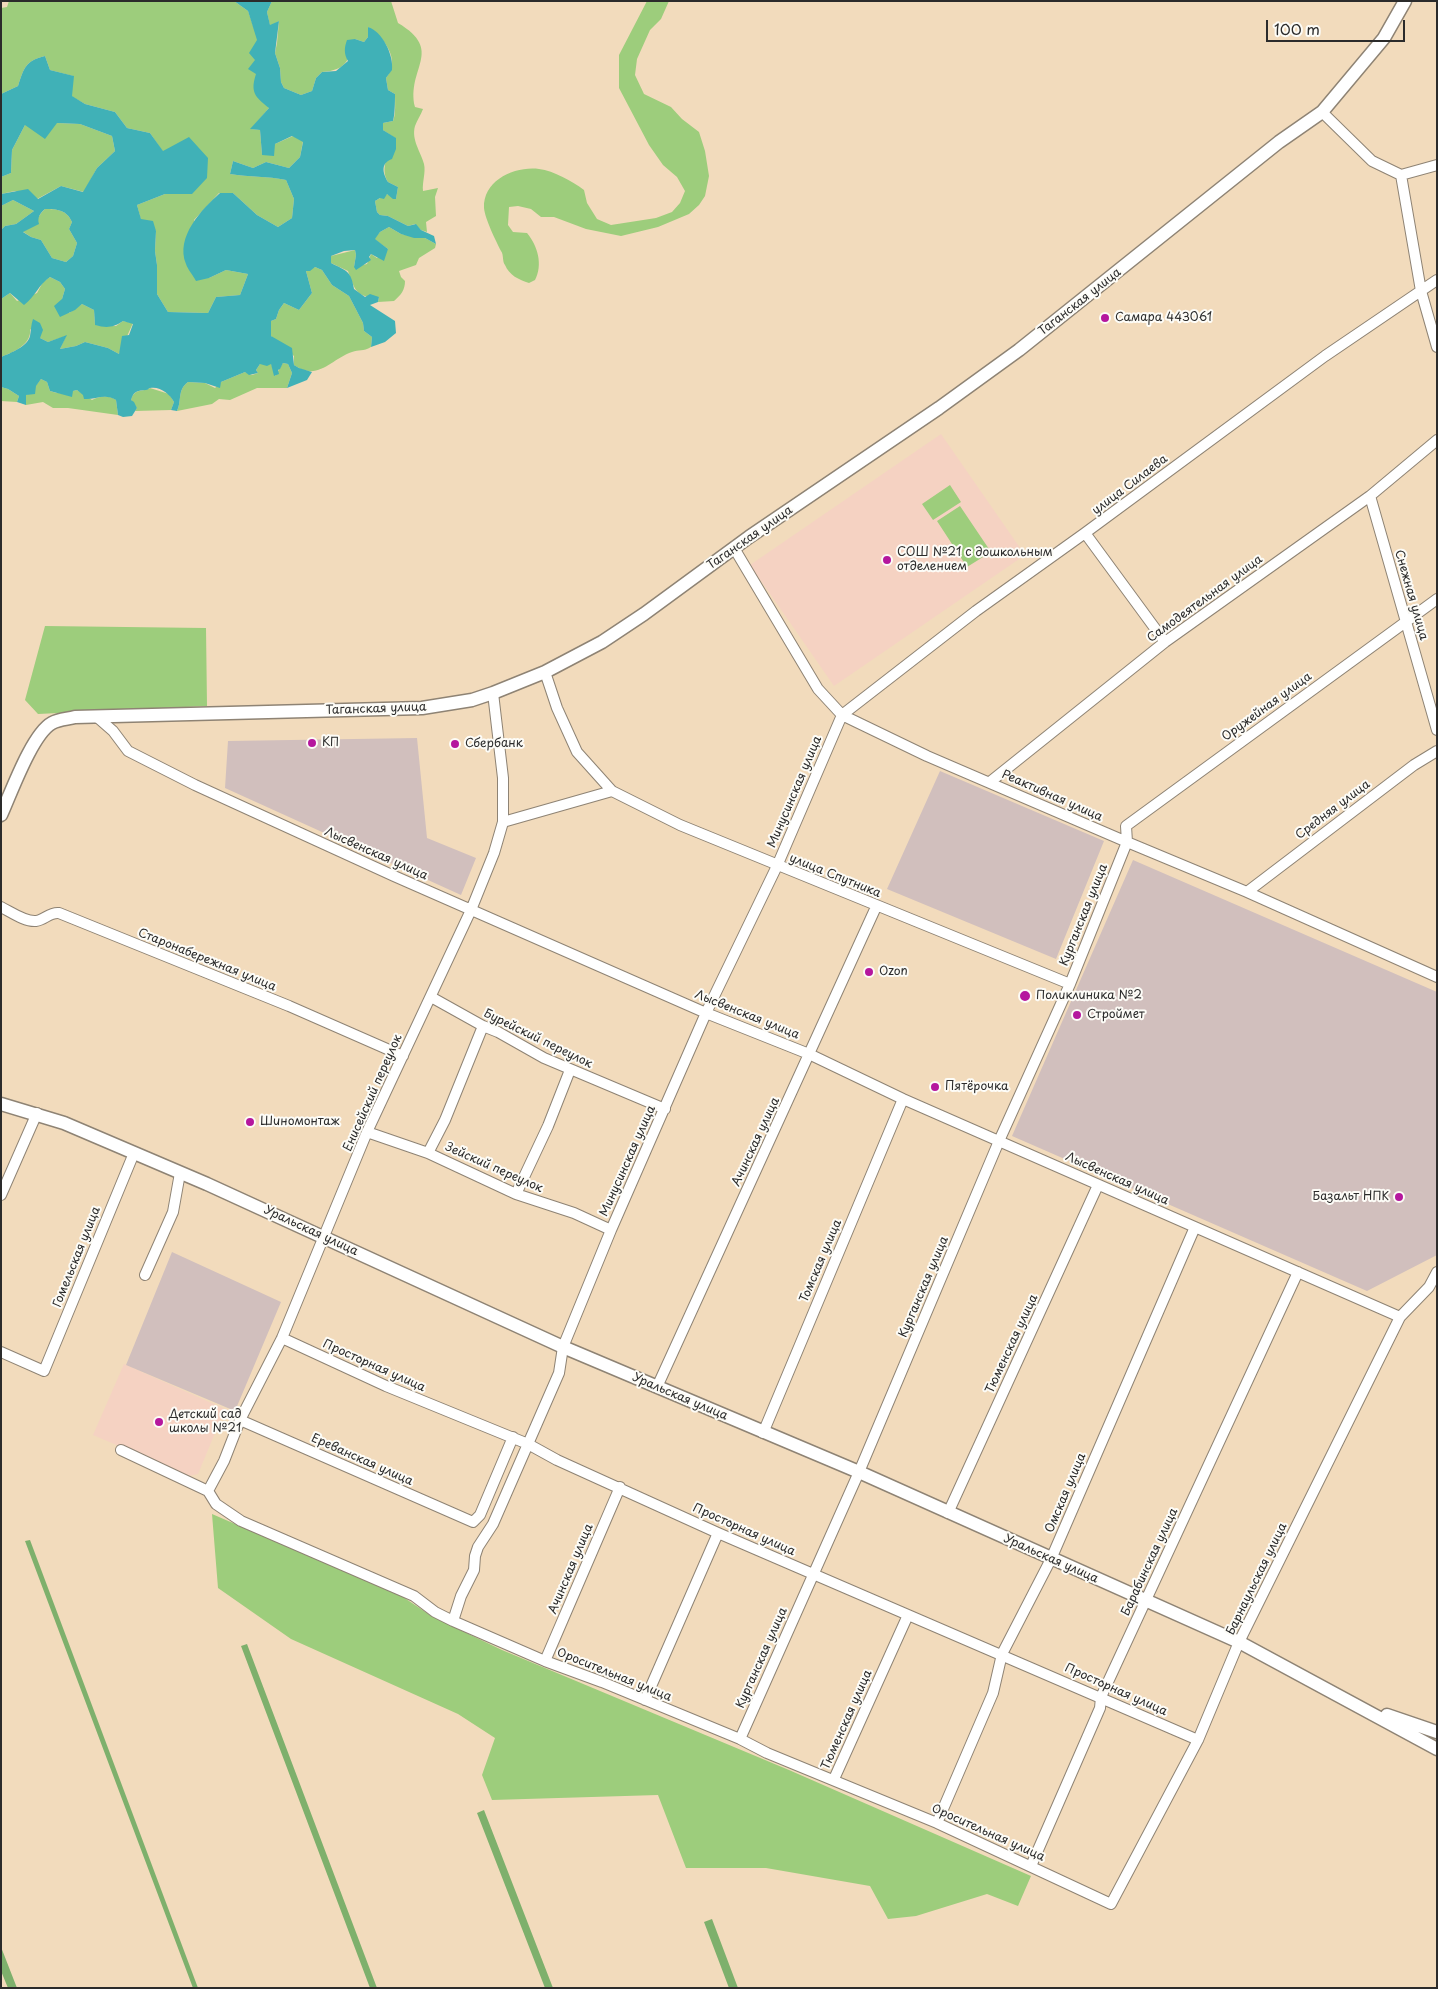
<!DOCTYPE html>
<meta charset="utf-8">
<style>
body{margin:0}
#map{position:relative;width:1438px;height:1989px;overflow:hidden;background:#f2dbbc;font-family:"Playpen Sans",sans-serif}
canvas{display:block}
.frame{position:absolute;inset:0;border:2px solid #2b2b2b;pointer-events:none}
.scale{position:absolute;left:1266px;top:20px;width:139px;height:22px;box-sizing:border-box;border:2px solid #2b2b2b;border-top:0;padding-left:6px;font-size:15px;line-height:18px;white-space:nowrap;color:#2b2b2b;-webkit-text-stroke:4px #fdfcf7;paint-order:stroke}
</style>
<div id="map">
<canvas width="1438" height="1989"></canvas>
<div class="frame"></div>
<div class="scale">100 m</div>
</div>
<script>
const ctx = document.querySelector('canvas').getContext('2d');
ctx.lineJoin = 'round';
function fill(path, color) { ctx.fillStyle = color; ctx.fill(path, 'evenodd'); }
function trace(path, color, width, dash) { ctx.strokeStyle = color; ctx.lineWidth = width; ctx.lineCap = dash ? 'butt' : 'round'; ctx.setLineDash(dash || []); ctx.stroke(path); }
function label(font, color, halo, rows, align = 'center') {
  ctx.font = font + ' "Playpen Sans",sans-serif'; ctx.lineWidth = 4; ctx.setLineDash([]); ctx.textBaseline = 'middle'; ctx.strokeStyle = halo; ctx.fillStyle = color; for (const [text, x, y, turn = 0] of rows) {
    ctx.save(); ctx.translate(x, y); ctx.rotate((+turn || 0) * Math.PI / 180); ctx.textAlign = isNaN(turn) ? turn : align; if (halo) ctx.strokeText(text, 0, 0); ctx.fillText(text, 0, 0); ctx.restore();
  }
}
fill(new Path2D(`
 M 941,434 L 1025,555 L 834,686 L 750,565 Z
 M 124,1364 L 225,1409 L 198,1474 L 189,1476 L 93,1435 Z`), '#f5d2c2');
fill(new Path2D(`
 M 417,738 L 427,838 L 476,858 L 461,895 L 225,788 L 228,741 Z
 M 940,771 L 1104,841 L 1056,959 L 887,889 Z
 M 1133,860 L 1437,992 L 1437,1255 L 1367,1291 L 1012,1136 Z
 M 172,1252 L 281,1302 L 235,1411 L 126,1365 Z`), '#d1bfbd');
fill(new Path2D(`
 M 9,1 L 234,1 L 248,11 L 258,40 L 256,74 L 269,108 L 251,129 L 260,130 L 262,155 L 275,144 L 293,136 L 303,141 L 300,157 L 289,168 L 266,162 L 253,168 L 233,161 L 230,174 C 249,177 268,176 286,180 L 294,199 L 292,218 L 278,227 L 257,215 L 233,193 L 219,193 L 194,220 L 209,278 L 226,270 L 248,274 L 240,295 L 216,297 L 208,313 L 168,312 L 157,294 L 157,265 L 155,251 L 156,231 L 141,220 L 137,205 L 165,194 L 192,194 L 150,133 L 127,128 L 115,112 L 85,104 L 71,96 L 73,76 L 50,70 L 45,56 C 25,61 24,68 18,86 L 1,94 L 1,8 L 7,7 Z
 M 272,1 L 391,1 L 398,23 C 445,51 406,68 415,107 L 423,109 C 421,115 417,120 415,126 C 411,140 421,152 424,164 C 426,172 422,183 423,191 L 438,188 L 435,197 L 436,216 L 426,222 L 427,232 L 421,230 L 415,224 L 408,226 L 388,216 L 380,215 L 377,212 L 375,201 L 387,194 L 396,199 L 398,187 L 388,182 C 379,167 390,153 395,138 L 383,130 L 383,123 L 393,121 C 396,115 395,101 395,94 L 388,90 L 386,78 C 402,60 383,36 368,27 L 368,37 L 364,42 L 355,39 C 348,61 347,70 322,72 L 316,78 L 312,91 L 301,95 L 284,88 L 281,82 L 280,68 L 275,53 L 277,43 L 279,21 L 270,26 L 267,12 Z
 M 647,1 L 669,1 L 661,19 L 650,30 L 637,59 L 635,75 L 644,94 L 671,107 L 682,119 L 699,132 L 705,151 L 709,176 L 705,196 L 699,205 L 689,214 L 658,227 L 621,236 L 586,229 L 554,217 L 541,217 L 531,209 L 518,206 L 509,207 L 508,225 L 513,232 L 527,233 C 538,246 543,265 535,280 L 529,283 C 519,280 509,275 505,265 C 502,261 504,255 501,251 C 496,241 485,219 484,208 C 483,180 515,166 539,169 C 554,171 572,181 584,190 L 587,203 L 597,219 L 611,225 L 656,218 L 672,212 L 680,203 L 685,191 L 677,177 L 663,165 L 649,145 L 619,88 L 619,55 Z
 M 57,123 L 80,124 L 112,136 L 115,151 L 97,168 L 84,192 L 61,186 L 37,199 L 15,191 L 1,194 L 1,177 L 11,173 L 12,150 L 25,125 Z
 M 13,200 L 34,211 L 16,224 L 5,226 L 1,230 L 1,206 Z
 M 45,209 C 57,209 67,210 72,222 L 69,229 L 77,243 L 73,256 L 66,262 L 52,258 L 41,240 L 31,237 L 22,231 C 36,228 36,217 45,209 Z
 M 389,227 L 401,234 L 425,238 L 436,244 L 435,248 L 419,258 L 416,265 L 399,271 L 401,277 L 405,281 C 405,290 401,295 394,301 L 378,302 L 379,297 C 357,298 355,291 348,271 L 331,263 L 331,256 L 355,250 L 356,255 L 354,267 L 367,264 L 371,254 L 377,258 L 388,249 L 374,239 L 380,232 Z
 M 315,267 L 322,270 L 332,285 L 349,296 L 363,323 L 364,331 L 372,337 L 371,347 C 363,352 359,349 352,352 C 331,359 318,382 294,365 L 294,356 L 271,336 L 271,321 L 276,319 L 279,310 L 284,303 L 299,310 L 312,293 L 306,271 Z
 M 50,277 L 60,282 L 65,289 L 62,299 L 69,313 L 82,304 L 94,310 L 95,325 L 116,326 L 123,321 L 133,323 L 119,354 L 108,348 L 85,342 L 76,346 L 60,349 L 66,336 L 48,342 L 40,338 L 30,329 C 32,344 14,352 1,357 L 1,299 L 10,293 L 17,301 L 37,293 L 43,282 Z
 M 271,363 L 275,376 L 283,363 L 288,364 L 292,373 L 287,388 L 257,388 L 230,400 L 219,399 L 212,404 L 177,411 C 182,401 177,390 188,382 L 205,383 L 215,388 L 221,382 L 245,372 L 252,375 L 258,373 L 256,370 L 260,364 Z
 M 41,379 L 47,382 L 50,391 C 61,395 66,393 77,390 L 92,400 C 100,396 108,395 116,400 L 118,415 L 68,408 L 53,408 L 43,402 L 26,405 L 26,395 L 30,393 Z
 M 1,387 L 8,389 L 19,396 L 17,402 L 1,401 Z
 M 150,388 L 169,394 L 174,402 L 171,410 L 135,411 L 137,408 L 131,400 C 134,388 143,392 150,388 Z
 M 950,485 L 961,502 L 933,520 L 922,504 Z
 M 960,506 L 991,552 L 967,567 L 937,521 Z
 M 45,626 L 206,628 L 207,706 L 38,714 L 25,700 Z
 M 212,1514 L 400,1595 L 433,1617 L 502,1650 L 789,1770 L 1031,1876 L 1018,1906 L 987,1894 L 916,1916 L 888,1919 L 870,1886 L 766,1868 L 686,1868 L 658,1795 L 492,1800 L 482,1775 L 495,1738 L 458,1714 L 291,1639 L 218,1588 Z`), '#9dcd7c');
fill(new Path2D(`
 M 30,1540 L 198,1988 L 193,1988 L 25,1541 Z
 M 247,1644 L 377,1988 L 370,1988 L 241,1646 Z
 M 484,1810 L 553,1988 L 545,1988 L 477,1813 Z
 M 712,1919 L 738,1988 L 729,1988 L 704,1922 Z
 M 1,1947 L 17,1988 L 8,1988 L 1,1971 Z`), '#7eb06c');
fill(new Path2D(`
 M 234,1 L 272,1 L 267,12 L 270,25 L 279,21 L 275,53 L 280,68 L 281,82 L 284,88 L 301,95 L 312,91 L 316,78 L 322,72 L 336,71 L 348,61 C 344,54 344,48 347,40 L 355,39 L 364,42 L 368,37 L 368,27 C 382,31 394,55 392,70 L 386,78 L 388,90 L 395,94 C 395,100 395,115 393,121 L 383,123 L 383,130 L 396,138 L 396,149 L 392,159 C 381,163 382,172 388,182 L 398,187 L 396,199 L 393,199 L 387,194 L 384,199 L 380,198 L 375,201 L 377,212 L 380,215 L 388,216 L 408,226 L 416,224 L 421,230 L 434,236 L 436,244 L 425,238 L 414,238 L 401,234 L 389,227 L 380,232 L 375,239 L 388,249 L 384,261 L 371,254 L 369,257 L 371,260 L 356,270 L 354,267 L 356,255 L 355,250 L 344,251 L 331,256 L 331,263 C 347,271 351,271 354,289 L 365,297 L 370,294 L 379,297 L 378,302 L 370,305 L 395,321 L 396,333 L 385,342 L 371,347 L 372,337 L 364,331 L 363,323 L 349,296 L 332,285 L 322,270 L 315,267 L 310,271 L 306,271 L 312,293 L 299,310 L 284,303 L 279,310 L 276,319 L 271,321 L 271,336 L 292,348 L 294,365 L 299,368 L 312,372 L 307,380 L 287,388 L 292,373 L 288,364 L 283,363 L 280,369 L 278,370 L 279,374 L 274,376 L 271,364 L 267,366 L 260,364 L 256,370 L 258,373 L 249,375 L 245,372 L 221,382 L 220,388 L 205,383 L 188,382 C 177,390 182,401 177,411 L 171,410 L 174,402 C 170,394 160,386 150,388 C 149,388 148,390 146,390 C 138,391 134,390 131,400 L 134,402 L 137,408 L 132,416 L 123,417 L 118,415 L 116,400 C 105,393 95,400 84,399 L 83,395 L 77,390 L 73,391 L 72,397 L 50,391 L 47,382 L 41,379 L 36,386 L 35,394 L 26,395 L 26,405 L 17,402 L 19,396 L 8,389 L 1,387 L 1,357 C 11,353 28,346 30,336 C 31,330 31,325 33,319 L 40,323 L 43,330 L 40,338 L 48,342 L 67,335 L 60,349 L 76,346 L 85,342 L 108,348 L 119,354 L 122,336 L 129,335 L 133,324 L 123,321 C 113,328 106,328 95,325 L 94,310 L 82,304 L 75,310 L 60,317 L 54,306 L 62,299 L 65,289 L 60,282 L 50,277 C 39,284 35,297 24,305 L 10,293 L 1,299 L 1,230 L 5,226 L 16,224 L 34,211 L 13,200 L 1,206 L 1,194 L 28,189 L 38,199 L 61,186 L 83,192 L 97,168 L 115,151 L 112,136 L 80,124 L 57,123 L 45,139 L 25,125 L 12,150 L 11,173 L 1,177 L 1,94 L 18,86 C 24,68 25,61 45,56 L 50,70 L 74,76 L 72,96 L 85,104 L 115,112 L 127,128 L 150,133 L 163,151 L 189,137 L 208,158 L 207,178 L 192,194 L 165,194 L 137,205 L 141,219 L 153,221 L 156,231 L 155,251 L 157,265 L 157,294 L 168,312 L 208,313 L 216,297 L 240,295 L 248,274 L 226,270 L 209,278 L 196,281 C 193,275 188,270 186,264 C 175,237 202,209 220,193 L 233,193 L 257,215 L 278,227 L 292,218 L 294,199 L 286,180 C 267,176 249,177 230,174 L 233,161 L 253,168 L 266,162 L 289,168 L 300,157 L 303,142 L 292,136 L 275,144 L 274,156 L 262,155 L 260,130 L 250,129 L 269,108 C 255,97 250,92 256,74 L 248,69 L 255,60 L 249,53 L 257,40 L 248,11 ZM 45,209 C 57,209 67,210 72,222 L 69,229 L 77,243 L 73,256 L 66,262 L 52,258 L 41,240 L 31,237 L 23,232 L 39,224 C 37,218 40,213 45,209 Z`), '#40b1b7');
const minor = new Path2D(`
 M 1322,112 L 1372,161 L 1401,175 L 1421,291 L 1437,347
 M 1401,175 L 1437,165
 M 1370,496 L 1437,730
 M 1085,533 L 1165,642
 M 734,548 L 818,689 L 842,715 L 927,756 L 1127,842 L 1247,892 L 1437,977
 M 545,672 L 557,708 L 577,752 L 612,791 L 680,825 L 1070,984
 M 97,717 L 113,731 L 128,751 L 195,785 L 394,876 L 706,1013 L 809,1054 L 903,1099 L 1400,1317
 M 990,782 L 1165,642 L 1370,496 L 1437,440
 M 503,822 L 612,791
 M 1247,892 L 1414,765 L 1437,751
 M 1,907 C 11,912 25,922 36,921 C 45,920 49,912 59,913 L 289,1006 L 403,1056
 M 431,997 L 483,1026 L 498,1032 L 544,1058 L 665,1109
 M 367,1132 L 428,1153 L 516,1194 L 574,1213 L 611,1230
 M 428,1153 L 445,1120 L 483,1026
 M 516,1194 L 548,1126 L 570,1070
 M 1,1195 L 37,1113
 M 145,1275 L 173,1212 L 180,1173
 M 282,1338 L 386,1386 L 528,1444 L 557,1460 L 718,1533 L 1198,1740
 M 1,1352 L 44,1371 L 134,1153
 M 657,1387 L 876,907
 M 240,1420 L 473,1522 L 480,1515 L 513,1437
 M 763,1433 L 903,1099
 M 121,1450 L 208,1491 L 216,1504 L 241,1521 L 414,1596 L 435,1612 L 453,1621 L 545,1661 L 602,1682 L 740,1739 L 767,1753 L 937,1823 L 1111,1904 L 1198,1740 L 1239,1642 L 1400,1317 L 1429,1287 L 1437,1272
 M 208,1491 L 224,1461 L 240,1420 L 282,1338 L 367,1132 L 471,910 L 494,853 L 503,822 L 503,778 L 493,693
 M 948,1513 L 1098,1185
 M 453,1621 L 461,1596 L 474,1570 L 475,1556 L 478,1547 L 493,1524 L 559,1373 L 563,1347 L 611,1230 L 706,1013 L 777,866 L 842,715 L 976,611 L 1085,533 L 1325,356 L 1437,280
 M 545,1661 L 620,1487
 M 645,1700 L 718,1533
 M 740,1739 L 859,1472 L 999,1141 L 1070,984 L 1127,842 L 1126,826 L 1437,599
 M 834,1779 L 908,1615
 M 937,1823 L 993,1693 L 1002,1654 L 1051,1559 L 1195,1227
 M 1031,1866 L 1100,1708 L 1101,1697 L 1298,1272`);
const major = new Path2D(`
 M 1,815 C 11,793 32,734 52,723 C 59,719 68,719 75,717 L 422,708 L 472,700 L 493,693 L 545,672 L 602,642 L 644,614 L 749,537 L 939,408 L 1019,350 L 1279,142 L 1322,112 L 1384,38 L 1405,1
 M 1,1104 L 64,1123 L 207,1184 L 563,1347 L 859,1472 L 1239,1642 L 1437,1749
 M 1387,1715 L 1437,1732`);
trace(minor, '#8e8374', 12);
trace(major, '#8e8374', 15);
trace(minor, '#fff', 10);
trace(major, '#fff', 12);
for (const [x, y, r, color] of [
 [1105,318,5,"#b5179e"],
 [887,560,5,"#b5179e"],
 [312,743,5,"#b5179e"],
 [455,744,5,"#b5179e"],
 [869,972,5,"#b5179e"],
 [1025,996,6,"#b5179e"],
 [1077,1015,5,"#b5179e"],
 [935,1087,5,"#b5179e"],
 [250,1122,5,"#b5179e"],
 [1399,1197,5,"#b5179e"],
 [159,1422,5,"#b5179e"]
]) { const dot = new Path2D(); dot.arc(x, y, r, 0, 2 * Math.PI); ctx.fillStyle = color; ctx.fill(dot); trace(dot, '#fdfcf7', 2); }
label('12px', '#2b2b2b', '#fdfcf7', [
 ["Таганская улица",1080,302,-38],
 ["улица Силаева",1130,485,-37],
 ["Таганская улица",750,538,-35],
 ["Снежная улица",1411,595,74],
 ["Самодеятельная улица",1205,599,-36],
 ["Оружейная улица",1267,707,-36],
 ["Таганская улица",376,709,-2],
 ["Минусинская улица",795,792,-67],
 ["Реактивная улица",1052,796,24],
 ["Средняя улица",1333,810,-37],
 ["Лысвенская улица",376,854,24],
 ["улица Спутника",835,876,22],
 ["Курганская улица",1084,915,-68],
 ["Старонабережная улица",207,960,22],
 ["Лысвенская улица",747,1015,22],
 ["Бурейский переулок",538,1039,26],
 ["Енисейский переулок",373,1093,-66],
 ["Ачинская улица",756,1142,-65],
 ["Минусинская улица",628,1161,-66],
 ["Зейский переулок",494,1168,24],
 ["Лысвенская улица",1117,1179,24],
 ["Уральская улица",311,1231,25],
 ["Гомельская улица",77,1257,-68],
 ["Томская улица",821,1261,-67],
 ["Курганская улица",924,1287,-67],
 ["Тюменская улица",1012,1344,-65],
 ["Просторная улица",374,1366,24],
 ["Уральская улица",680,1397,23],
 ["Ереванская улица",362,1460,24],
 ["Омская улица",1066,1493,-67],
 ["Просторная улица",744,1530,24],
 ["Уральская улица",1051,1559,24],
 ["Барабинская улица",1150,1562,-65],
 ["Ачинская улица",571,1569,-67],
 ["Барнаульская улица",1257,1579,-64],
 ["Курганская улица",762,1658,-66],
 ["Оросительная улица",614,1675,22],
 ["Просторная улица",1116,1690,24],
 ["Тюменская улица",847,1720,-66],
 ["Оросительная улица",988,1833,24]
]);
label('12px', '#2b2b2b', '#fdfcf7', [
 ["Самара 443061",1115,318],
 ["СОШ №21 с дошкольным",897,553],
 ["отделением",897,567],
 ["КП",322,743],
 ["Сбербанк",465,744],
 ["Ozon",879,972],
 ["Поликлиника №2",1036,996],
 ["Строймет",1087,1015],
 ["Пятёрочка",945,1087],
 ["Шиномонтаж",260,1122],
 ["Базальт НПК",1389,1197,"right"],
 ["Детский сад",169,1415],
 ["школы №21",169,1429]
], 'left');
</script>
